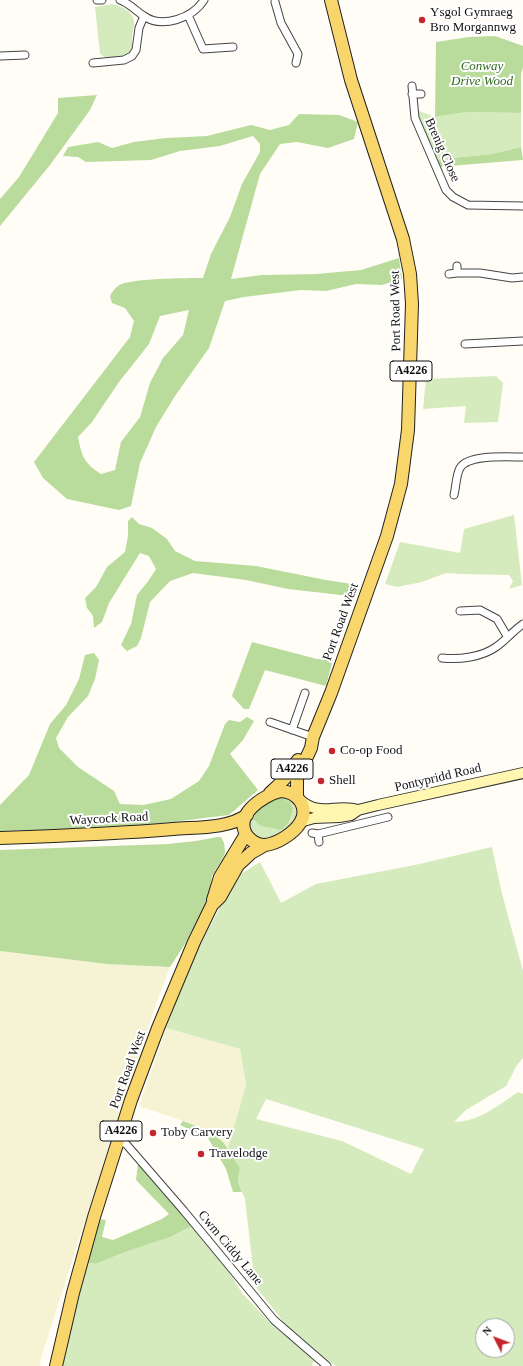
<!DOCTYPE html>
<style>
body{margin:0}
#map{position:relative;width:523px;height:1366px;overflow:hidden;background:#fffdf5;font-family:Georgia,serif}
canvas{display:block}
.north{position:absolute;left:475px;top:1318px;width:40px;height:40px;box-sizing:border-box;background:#fff;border:1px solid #a0a0a0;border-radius:50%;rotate:312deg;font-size:11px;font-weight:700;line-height:16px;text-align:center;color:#111}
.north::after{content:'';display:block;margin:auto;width:14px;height:18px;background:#c4262e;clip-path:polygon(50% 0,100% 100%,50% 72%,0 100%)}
</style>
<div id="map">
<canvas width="523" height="1366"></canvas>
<div class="north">N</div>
</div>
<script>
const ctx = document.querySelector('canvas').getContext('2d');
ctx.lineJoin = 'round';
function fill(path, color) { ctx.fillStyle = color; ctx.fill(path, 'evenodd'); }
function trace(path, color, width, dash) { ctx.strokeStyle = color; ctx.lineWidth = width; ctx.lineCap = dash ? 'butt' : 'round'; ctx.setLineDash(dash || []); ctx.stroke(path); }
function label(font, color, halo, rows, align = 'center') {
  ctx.font = font + ' Georgia,serif'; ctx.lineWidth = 4; ctx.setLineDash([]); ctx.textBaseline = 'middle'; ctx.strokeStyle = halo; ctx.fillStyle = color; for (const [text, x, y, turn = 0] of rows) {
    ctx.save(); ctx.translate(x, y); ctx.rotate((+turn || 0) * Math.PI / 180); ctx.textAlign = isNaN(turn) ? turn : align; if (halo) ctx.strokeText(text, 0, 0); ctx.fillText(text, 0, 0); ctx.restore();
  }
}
fill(new Path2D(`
 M 0,951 L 107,964 L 170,967 L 155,1007 L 112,1136 L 41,1358 L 40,1366 L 0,1366 Z
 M 166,1028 L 240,1049 L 246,1085 L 228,1148 L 224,1143 L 211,1132 L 183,1121 L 139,1106 Z`), '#f6f3d4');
fill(new Path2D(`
 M 112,4 C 122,6 136,13 134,25 C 134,29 132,33 132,38 C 132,45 134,49 127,55 C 122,58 112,58 106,58 L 100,54 L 95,7 Z
 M 416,110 L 435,117 L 466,112 L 521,113 L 521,147 L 492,154 L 432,160 Z
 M 496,376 L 503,383 L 498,422 L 464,423 L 466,406 L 423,409 L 426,379 Z
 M 514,515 L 522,585 L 509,589 L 513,581 L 509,575 L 462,574 L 446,573 L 422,582 L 397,587 L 385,584 L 400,542 L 460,553 L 464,529 Z
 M 280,796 L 290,798 L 298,807 C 298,810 298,814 297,817 C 294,825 276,838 267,839 C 263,840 259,838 255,837 C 253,833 249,829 249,825 C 247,811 270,801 280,796 Z
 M 492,847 L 501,890 L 523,971 L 523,1058 L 517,1065 L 506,1086 L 466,1110 L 454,1122 C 478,1122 499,1105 518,1092 L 523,1094 L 523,1366 L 336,1366 L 321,1356 L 286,1325 L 255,1286 L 245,1199 L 238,1182 L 240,1168 L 228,1148 L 246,1085 L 240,1049 L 166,1028 L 191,962 L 236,877 L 260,862 L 281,903 L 316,884 L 415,865 ZM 266,1099 L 424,1149 L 411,1174 L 342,1141 L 256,1119 ZM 483,1326 L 507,1326 L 507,1350 L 483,1350 Z
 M 192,1226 L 226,1267 L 242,1293 L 272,1325 L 315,1360 L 312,1363 L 313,1366 L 63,1366 L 86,1262 L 95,1264 L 128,1251 L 170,1237 Z`), '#d5ebbd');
fill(new Path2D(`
 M 495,36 L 523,46 L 523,67 L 521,74 L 521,113 L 466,112 L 435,117 L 436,42 L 469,37 Z
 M 97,95 L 90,110 L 50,165 L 0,226 L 0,199 L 19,177 L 58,113 L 58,98 Z
 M 299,114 L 339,115 L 358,122 L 354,139 L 328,148 L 297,142 L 280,144 L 260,174 L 231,279 L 262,275 L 317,274 L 361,270 L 399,258 L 402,279 L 382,285 L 356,284 L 326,291 L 301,290 L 244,297 L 225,301 L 209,348 L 175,396 L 156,427 L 140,463 L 131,506 L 119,510 L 67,499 L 43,478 L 34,462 L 130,337 L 134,321 L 125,308 L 112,303 L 110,296 C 112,292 115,288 118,286 C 128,278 188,278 203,278 L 211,254 L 230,217 L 242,184 L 260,152 L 260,144 L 253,136 L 220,146 L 180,151 L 151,160 L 86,162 L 78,157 L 63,156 L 68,147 L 98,142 L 112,148 L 134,142 L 166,138 L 207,136 L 251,125 L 270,130 L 289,125 ZM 189,310 L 183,335 L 163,358 L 150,383 L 140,417 L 121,442 L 115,470 L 101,474 C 84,463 82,457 78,437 L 92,422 L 119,382 L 149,344 L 160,316 Z
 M 521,147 L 523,160 L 437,167 L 433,160 L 492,154 Z
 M 132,517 L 139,524 L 152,528 L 167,539 L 175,551 L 195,561 L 256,566 L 326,580 L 352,584 L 356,593 L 350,596 L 288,589 L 246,580 L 193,573 L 170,581 L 150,602 L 141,638 L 137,646 L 127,651 L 121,645 L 131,624 L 137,595 L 149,580 L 156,569 L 149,556 L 140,553 L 109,603 L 102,622 L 94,628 L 93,616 L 87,608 L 85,598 L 96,587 L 107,567 L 125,552 L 128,536 L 128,521 Z
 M 252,642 L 317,659 L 333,659 L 326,686 L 265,670 L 249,709 L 244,709 L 232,696 Z
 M 94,653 L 99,660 L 95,679 L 88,696 L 68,717 L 56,738 L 59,748 L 78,767 L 114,791 L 120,804 L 143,805 L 171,799 L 199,781 L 209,766 L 225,724 L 229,720 L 240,722 L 247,717 L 254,721 L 243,740 L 230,754 L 258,790 L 229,815 L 172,822 L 98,829 L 0,831 L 0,805 L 29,775 L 50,724 L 66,705 L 79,679 L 85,655 Z
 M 281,798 L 290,802 L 293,808 C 291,816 289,826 280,830 C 268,825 263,831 254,819 C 255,807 270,801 281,798 Z
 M 217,837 L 221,837 L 224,843 L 225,852 L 224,856 L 212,876 L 209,892 L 203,909 L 185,944 L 170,967 L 107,964 L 0,951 L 0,850 L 168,844 L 196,841 Z
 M 183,1121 L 211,1132 L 224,1143 L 240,1168 L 238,1182 L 242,1192 L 233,1192 L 226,1169 L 208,1138 L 180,1125 Z
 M 138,1164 L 161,1188 L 192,1226 L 170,1237 L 128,1251 L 95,1264 L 86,1262 L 98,1219 L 106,1220 L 102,1237 L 113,1240 L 162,1219 L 169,1214 L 136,1180 Z`), '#b9dc9c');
const minor = new Path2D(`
 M 97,0 L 102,0
 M 120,0 C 129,3 136,11 144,16 C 162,29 193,18 204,0
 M 275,2 L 281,23 L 298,54 L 296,63
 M 188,15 L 203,49 L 233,47
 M 0,56 L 25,55
 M 93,63 L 124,60 L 132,56 L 136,50 L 139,28 L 144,16
 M 412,86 L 415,118 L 446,190 L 453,197 L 468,205 L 523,206
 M 412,94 L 421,94
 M 457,273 L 480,273 L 512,278 L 523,277
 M 449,274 L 457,273 L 457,266
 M 465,344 L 523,341
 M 454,495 C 456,487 456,475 460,468 C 468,454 508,457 523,457
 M 460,611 L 480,610 L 497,619 L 507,636
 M 442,658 C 459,660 482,657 496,647 C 506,640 513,631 523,624
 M 270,722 L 313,737
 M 292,730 L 305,693
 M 312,833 L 318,834 L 319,842
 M 318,834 L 388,817
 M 118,1140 L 126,1144 L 184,1211 L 274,1320 L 327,1366`);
const secondary = new Path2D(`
 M 300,800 C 321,818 336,803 358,810
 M 300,822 L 314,818 L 339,817 L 351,815 L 358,810 L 378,805 L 523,773`);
const primary = new Path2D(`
 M 281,791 C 297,792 310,807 300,823 C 294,833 277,844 265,845 C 259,845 253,842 249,838 C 230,817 263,795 281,791 Z
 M 270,793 C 282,783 290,773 298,760
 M 297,797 L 297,778 L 311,748 L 313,737 L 331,693 L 387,536 L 401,484 L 408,430 L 412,304 L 410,274 L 403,239 L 351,80 L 331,0
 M 0,838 C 58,836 116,834 173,829 C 196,827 228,829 247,815
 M 213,900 L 220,877 L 246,834
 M 56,1366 L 73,1293 L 94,1217 L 131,1100 L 158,1028 L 194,942 L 212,905 L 220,897 L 238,865 L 251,853 L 265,845`);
trace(minor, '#444', 9);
trace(secondary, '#333', 12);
trace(primary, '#222', 14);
trace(minor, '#fff', 7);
trace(secondary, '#fff6b0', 10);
trace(primary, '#f9d66b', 12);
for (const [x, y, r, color] of [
 [422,20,4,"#c4262e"],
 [332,751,4,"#c4262e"],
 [321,781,4,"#c4262e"],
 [153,1133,4,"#c4262e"],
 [201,1154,4,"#c4262e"]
]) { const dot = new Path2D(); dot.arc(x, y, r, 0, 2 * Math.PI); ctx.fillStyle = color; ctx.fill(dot); trace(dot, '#fff', 1.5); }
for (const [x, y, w] of [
 [411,371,42],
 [292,769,42],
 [121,1131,42]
]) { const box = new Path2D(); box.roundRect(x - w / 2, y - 10, w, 20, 3); ctx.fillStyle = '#fff'; ctx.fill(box); trace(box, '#111', 1); }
label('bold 12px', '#111', null, [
 ["A4226",411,371],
 ["A4226",292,769],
 ["A4226",121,1131]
]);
label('13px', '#111', '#fff', [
 ["Ysgol Gymraeg",430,13],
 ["Bro Morgannwg",430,28],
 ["Co-op Food",340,751],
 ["Shell",329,781],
 ["Toby Carvery",161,1133],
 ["Travelodge",209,1154]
], 'left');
label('italic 13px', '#2f6b1f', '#fff', [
 ["Conway",482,67],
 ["Drive Wood",482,82]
]);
label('13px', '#111', '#fff', [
 ["Brenig Close",442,150,66],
 ["Port Road West",396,311,-91],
 ["Port Road West",341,622,-70],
 ["Pontypridd Road",438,778,-13],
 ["Waycock Road",109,819,-3],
 ["Port Road West",128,1070,-70],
 ["Cwm Ciddy Lane",230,1248,50]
]);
</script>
